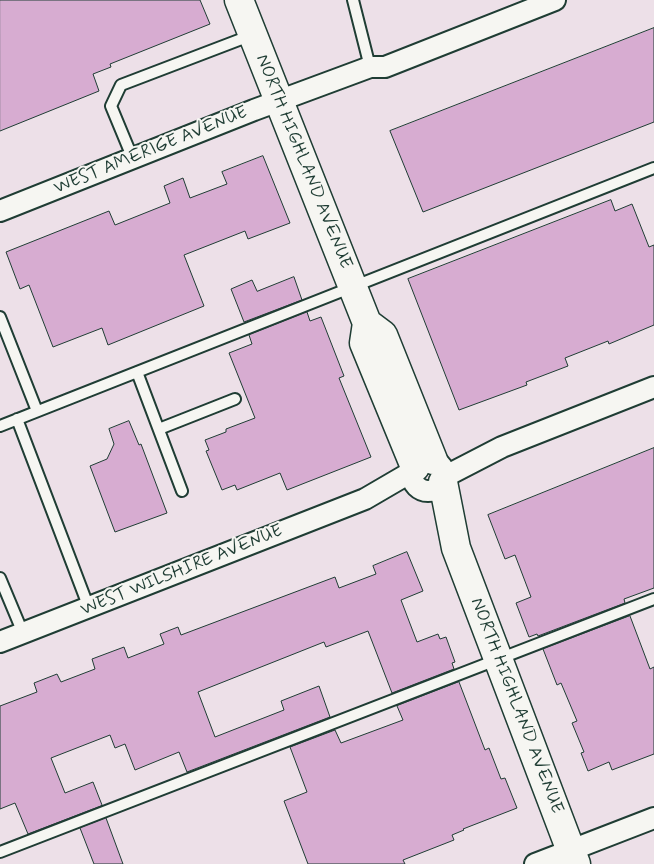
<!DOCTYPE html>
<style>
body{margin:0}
canvas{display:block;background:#ede0e8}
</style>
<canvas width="654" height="864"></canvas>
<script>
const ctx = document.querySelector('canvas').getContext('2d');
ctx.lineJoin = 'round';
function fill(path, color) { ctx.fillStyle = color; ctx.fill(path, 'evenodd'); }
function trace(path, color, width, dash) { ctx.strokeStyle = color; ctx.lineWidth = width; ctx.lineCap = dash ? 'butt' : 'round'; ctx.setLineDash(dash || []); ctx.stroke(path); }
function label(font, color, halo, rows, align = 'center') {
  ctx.font = font + ' Mynerve,sans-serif'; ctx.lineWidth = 4; ctx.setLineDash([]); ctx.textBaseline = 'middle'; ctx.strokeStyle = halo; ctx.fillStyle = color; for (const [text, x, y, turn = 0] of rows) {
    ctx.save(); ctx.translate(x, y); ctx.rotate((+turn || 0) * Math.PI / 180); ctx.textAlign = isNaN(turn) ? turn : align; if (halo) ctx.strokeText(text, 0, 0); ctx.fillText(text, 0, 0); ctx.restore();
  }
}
const building = new Path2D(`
 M 0,0 L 200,0 L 210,24 L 110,64 L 111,67 L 93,74 L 99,91 L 0,131 Z
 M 654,28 L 654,122 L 423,212 L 390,131 Z
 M 263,156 L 290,223 L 248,239 L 245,231 L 184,255 L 204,306 L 108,345 L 102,328 L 53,347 L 29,285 L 20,289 L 6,252 L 109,211 L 115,225 L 170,203 L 164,186 L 183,178 L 190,198 L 227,184 L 222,172 Z
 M 611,200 L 615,211 L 632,204 L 649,247 L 654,245 L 654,325 L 609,344 L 608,341 L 565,358 L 568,366 L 526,382 L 527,385 L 459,410 L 408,279 Z
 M 294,277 L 302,300 L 244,322 L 231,289 L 252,280 L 257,291 Z
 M 307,312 L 310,321 L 321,317 L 344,376 L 339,378 L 371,457 L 287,490 L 280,473 L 237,490 L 235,485 L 222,490 L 206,451 L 209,450 L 205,440 L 226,432 L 226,429 L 255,418 L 229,353 L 252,344 L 249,335 Z
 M 129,421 L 139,445 L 141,444 L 167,513 L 115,532 L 90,466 L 107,459 L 114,444 L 109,429 Z
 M 654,448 L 654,588 L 624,599 L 625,603 L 538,636 L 537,634 L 529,637 L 516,603 L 531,597 L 515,555 L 505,559 L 488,515 Z
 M 407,552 L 423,591 L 401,600 L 417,642 L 438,634 L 440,639 L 446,637 L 455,662 L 452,663 L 454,669 L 392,693 L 368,631 L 326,647 L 324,642 L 198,692 L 215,737 L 284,710 L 281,701 L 319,686 L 330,717 L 187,772 L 179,752 L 135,770 L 125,744 L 115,748 L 110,735 L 51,758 L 65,793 L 93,782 L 102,805 L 101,806 L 28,834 L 15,803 L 0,809 L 0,706 L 37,692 L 34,683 L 57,674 L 61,682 L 95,669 L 92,659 L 124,647 L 128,658 L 164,644 L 160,634 L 178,627 L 181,635 L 335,577 L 339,588 L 376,574 L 373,566 Z
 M 630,616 L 650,669 L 654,667 L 654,754 L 612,770 L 609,762 L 588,771 L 581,753 L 584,752 L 572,723 L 577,721 L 561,683 L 557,685 L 543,649 Z
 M 459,682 L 485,750 L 489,748 L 501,779 L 505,778 L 517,808 L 463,829 L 464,830 L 452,835 L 454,840 L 403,860 L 405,864 L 308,864 L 284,801 L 307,792 L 290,747 L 335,730 L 341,743 L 403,720 L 397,706 Z
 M 106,818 L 123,864 L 94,864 L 80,828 Z`);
fill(building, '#d7acd1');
trace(building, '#1f3d34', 1);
const lane = new Path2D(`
 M 353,0 L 370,67
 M 133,159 L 111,106 L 121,85 L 252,35
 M 0,317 L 37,411
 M 137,372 L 182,491
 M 17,419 L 89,608
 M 0,426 L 654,168
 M 159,429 L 235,399
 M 0,578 L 23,633
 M 0,852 L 654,599`);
const street = new Path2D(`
 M 0,211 L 254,110 L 370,67 L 385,67 L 555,0
 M412 475a16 16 0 1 1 32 0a16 16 0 1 1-32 0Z
 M 444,477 L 502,447 L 654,387
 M 0,642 L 365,499 L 413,471
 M 535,864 L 654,818`);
const secondary = new Path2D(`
 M 239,0 L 367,323 L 383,335 L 433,460
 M 367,323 L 364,343 L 415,467
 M 443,482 L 456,548 L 576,864`);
trace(lane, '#1f3d34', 14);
trace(street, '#1f3d34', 24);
trace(secondary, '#1f3d34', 31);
trace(lane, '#f6f6f2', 10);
trace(street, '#f6f6f2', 20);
trace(secondary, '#f6f6f2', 28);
label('18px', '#1f3d34', '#f6f6f2', [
 ["WEST AMERIGE AVENUE",151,151,-22],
 ["NORTH HIGHLAND AVENUE",303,162,68],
 ["WEST WILSHIRE AVENUE",182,571,-22],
 ["NORTH HIGHLAND AVENUE",516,706,69]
]);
</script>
